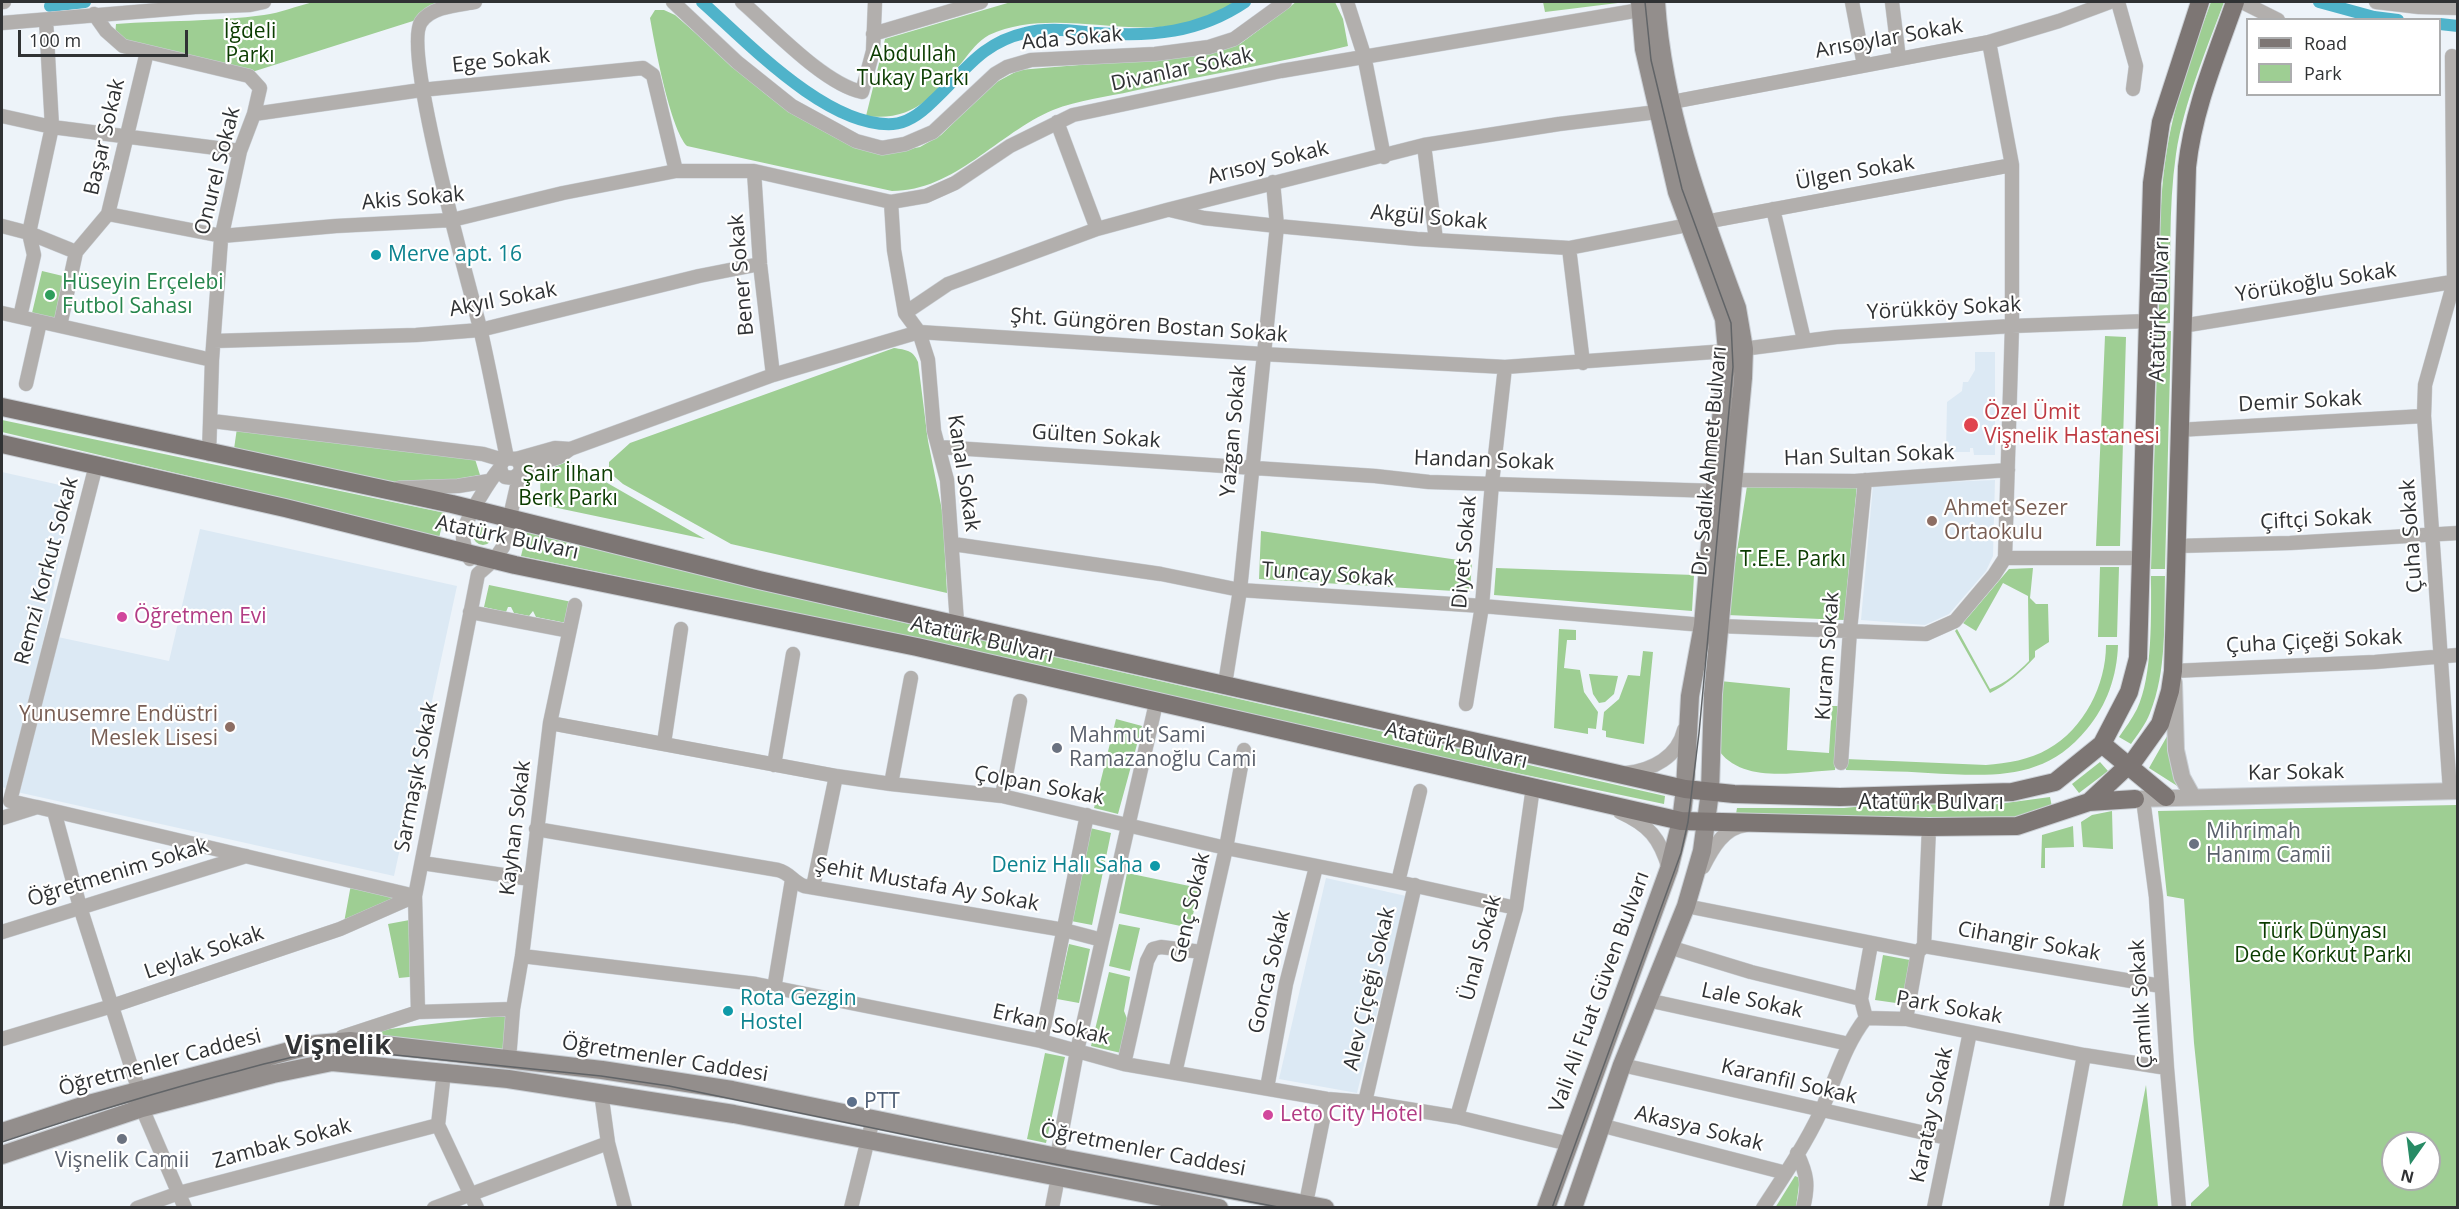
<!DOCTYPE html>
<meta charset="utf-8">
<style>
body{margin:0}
#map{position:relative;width:2459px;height:1209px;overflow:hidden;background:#edf3f9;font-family:"Open Sans",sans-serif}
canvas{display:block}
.frame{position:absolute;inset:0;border:3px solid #303234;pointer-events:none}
.legend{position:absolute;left:2246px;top:18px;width:195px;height:78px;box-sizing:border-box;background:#fff;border:2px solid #acadae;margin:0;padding:8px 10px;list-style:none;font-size:18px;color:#303234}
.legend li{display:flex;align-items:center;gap:12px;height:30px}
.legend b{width:30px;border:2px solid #acadae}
.north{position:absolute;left:2381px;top:1131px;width:60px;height:60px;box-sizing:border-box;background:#fff;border:2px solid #acadae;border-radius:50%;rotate:194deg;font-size:16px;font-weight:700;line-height:24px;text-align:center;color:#303234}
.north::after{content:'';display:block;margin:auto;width:21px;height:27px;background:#288b65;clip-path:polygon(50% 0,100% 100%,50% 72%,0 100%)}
.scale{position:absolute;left:18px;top:30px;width:170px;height:27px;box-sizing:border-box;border:3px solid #303234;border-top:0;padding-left:8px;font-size:18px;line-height:21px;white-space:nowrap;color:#303234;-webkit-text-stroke:4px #fff;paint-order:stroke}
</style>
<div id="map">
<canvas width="2459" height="1209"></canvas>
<div class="frame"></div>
<ul class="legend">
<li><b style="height:8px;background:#7d7674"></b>Road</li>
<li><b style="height:16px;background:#9ece93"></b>Park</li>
</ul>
<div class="north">N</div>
<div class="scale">100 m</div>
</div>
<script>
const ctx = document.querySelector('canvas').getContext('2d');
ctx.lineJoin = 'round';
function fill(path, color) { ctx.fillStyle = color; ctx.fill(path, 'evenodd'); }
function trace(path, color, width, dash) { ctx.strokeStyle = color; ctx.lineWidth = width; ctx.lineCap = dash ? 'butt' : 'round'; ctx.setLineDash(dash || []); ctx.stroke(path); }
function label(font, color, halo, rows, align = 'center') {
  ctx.font = font + ' "Open Sans",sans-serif'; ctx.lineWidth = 4.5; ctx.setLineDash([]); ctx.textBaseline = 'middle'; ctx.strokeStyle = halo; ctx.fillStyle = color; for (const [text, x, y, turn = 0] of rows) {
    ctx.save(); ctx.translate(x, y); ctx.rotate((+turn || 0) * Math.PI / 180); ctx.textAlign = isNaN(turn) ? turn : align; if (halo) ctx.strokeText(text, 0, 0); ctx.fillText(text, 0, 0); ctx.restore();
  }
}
fill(new Path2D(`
 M 1975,352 L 1995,352 L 1995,455 L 1974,455 L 1973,448 L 1970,448 L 1970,452 L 1946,452 L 1947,402 L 1962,391 L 1963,382 L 1968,382 L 1975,370 Z
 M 2,472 L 73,488 L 44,638 L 9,789 L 2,787 Z
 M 1995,480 L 1993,556 L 1986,571 L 1949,614 L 1925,625 L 1861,620 L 1873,485 Z
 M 200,529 L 457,586 L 394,876 L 17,792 L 58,637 L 169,661 Z
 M 1326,878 L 1406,896 L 1357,1093 L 1279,1079 Z`), '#dce9f4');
fill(new Path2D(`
 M 313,2 L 473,2 L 252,72 L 128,44 L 115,36 L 116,24 C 165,20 215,22 264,15 C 280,13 297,6 313,2 Z
 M 1011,2 L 1234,2 C 1162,57 1065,0 989,35 C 978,41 971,51 963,61 C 935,95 914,122 866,116 L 885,39 Z
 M 1296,2 L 1335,2 L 1343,19 L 1348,46 C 1277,63 1205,75 1133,91 C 1107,97 1078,100 1053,110 C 998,133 955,191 892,191 L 687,146 C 670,128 655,46 650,18 L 655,10 L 664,10 L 675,15 L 768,96 L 816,127 L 854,147 L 883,154 L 920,147 L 941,135 L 993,84 L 1019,70 L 1186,56 L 1223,49 L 1240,44 Z
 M 1543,2 L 1626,2 L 1545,12 Z
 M 2211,2 L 2224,2 C 2206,51 2184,102 2176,154 C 2168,209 2171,267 2170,323 L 2159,324 C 2160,259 2157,192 2171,128 C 2180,84 2196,43 2211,2 Z
 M 42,271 L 67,277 L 57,319 L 32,313 Z
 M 2158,331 L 2171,331 L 2165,569 L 2151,569 Z
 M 2105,336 L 2126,337 L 2120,546 L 2096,546 Z
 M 894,348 C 906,350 913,350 918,362 L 928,441 L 943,515 L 947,593 L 731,544 L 623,484 L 609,472 L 609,462 L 630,443 Z
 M 2,420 L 445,513 L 439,538 L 341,512 L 2,432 Z
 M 237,428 L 475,459 L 480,475 L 441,482 L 411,484 L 380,481 L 234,449 Z
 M 569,461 L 705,539 L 548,506 C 539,494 538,485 544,471 Z
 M 1747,486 L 1857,486 L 1844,620 L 1727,615 Z
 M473 535a10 10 0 1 1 20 0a10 10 0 1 1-20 0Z
 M 1261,531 L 1472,562 L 1470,592 L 1259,579 Z
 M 527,532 L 848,610 L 1665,796 L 1664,804 L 1412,751 L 833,621 L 521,556 Z
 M 2100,567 L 2119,567 L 2117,637 L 2098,637 Z
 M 1496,568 L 1694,575 L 1692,611 L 1494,595 Z
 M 2033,568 L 2030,598 L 2036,604 L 2048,604 L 2049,642 L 2035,651 L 2035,657 C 2021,672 2008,684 1990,693 L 1955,631 L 1957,629 L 1990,689 C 2006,683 2017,673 2029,661 L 2028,596 L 2003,583 L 1976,631 L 1963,623 L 2009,569 Z
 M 2151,576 L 2165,576 C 2164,621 2167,671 2150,713 C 2146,724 2137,735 2131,744 L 2119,737 C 2125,728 2132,719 2137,709 C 2153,676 2151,613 2151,576 Z
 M 489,585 L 572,602 L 566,623 L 536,617 L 533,611 L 529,616 L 514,613 L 511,607 L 508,607 L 506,612 L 484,607 Z
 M 1559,629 L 1576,630 L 1576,640 L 1567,640 L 1564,668 L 1580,670 L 1584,692 L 1598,712 L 1596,729 L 1588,728 L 1588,734 L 1554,728 Z
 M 2106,645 L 2118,645 C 2117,676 2107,705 2087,729 C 2044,782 1990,776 1928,773 C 1901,771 1873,771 1846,770 L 1846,759 L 1986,765 C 2007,763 2030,760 2048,749 C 2084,729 2106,685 2106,645 Z
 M 1643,651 L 1653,652 L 1644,744 L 1606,737 L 1606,731 L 1602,730 L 1604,712 L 1619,699 L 1628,675 L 1640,676 Z
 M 1589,674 L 1618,676 L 1614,694 L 1605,702 L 1599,703 L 1593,694 Z
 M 1720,681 L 1790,688 L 1787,750 L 1829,753 L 1832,706 L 1839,706 L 1835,770 C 1797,772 1741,785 1717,748 Z
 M 1116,719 L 1142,726 L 1118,814 L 1094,808 Z
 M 2170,731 L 2182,789 L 2149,768 Z
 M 2100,762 L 2108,771 L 2079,793 L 2072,784 Z
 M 2050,797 L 2052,807 L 2013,819 L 1736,814 L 1737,808 L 1844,808 L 1887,804 L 1991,805 Z
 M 2457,805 L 2457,1207 L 2191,1207 L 2191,1203 L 2209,1186 L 2194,1043 L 2184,899 L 2167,896 L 2158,811 ZM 2393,1143 L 2429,1143 L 2429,1179 L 2393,1179 Z
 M 2112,811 L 2113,849 L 2083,847 L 2081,822 L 2092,815 Z
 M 2073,826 L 2074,847 L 2045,848 L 2045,868 L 2041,868 L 2042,835 Z
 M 1090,828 L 1111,833 L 1092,925 L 1071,921 Z
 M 1127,873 L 1199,888 L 1190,928 L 1119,913 Z
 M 352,879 L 415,896 L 343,928 Z
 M 415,919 L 419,976 L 399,978 L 388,924 Z
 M 1119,924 L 1140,928 L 1130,971 L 1109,966 Z
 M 1069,944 L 1090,949 L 1079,1003 L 1057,999 Z
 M 1883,955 L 1910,960 L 1903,1004 L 1875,1000 Z
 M 1109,972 L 1130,977 L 1124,1011 L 1128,1021 L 1121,1053 L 1091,1046 Z
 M 508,1015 L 505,1053 L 379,1037 L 381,1030 Z
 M 1045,1053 L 1065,1057 L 1046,1143 L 1027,1139 Z
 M 2146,1085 L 2158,1207 L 2122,1207 Z
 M 1795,1176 L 1800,1178 L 1796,1207 L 1775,1208 Z`), '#9ece93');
trace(new Path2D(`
 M 702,2 C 748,43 828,128 893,124 C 907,123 922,112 932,102 C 963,74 980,43 1025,33 C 1048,27 1073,31 1097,33 C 1151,37 1199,33 1245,2
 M 2319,2 L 2374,17 L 2398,20
 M 50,6 L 85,2
 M 2440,24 L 2458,26`), '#4fb3ca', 12);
const minor = new Path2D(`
 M 2,2 L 4,2
 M 475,2 C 459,5 432,6 421,22 C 402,51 469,284 480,328 C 490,371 498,415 507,458
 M 673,2 L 737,62 L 792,106 L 856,141 L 882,148 L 905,144 L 933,132 L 995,74 L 1007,67 L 1031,60 L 1155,54 L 1209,47 L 1234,39 L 1285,2
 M 742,2 C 773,29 824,84 862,92 L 873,51 L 875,2
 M 1347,2 L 1364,55 L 1384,157
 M 1852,2 L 1864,65
 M 1892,2 L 1899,59
 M 2118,2 L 2136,66 L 2133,89
 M 2242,2 L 2278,20
 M 2376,2 L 2419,7 L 2458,8
 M 94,14 L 106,31 L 123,46 L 249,76 L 260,88 L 254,114 L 240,151 L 221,239 L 212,360 L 209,454
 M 2,23 L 195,7 L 250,5 L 264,2
 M 873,34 L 981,2
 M 1672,102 L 1989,42 L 2059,21 L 2110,2
 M 254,114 L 421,90 L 643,68 L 653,75 L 676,171
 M 2,116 L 52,127 L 240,151
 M 1057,122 L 1097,229
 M 1424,145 L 1436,240
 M 754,171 L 760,264 L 773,375
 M 891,202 L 894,250 L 905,313 L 919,332 L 928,360 L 934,431 L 947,480 L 957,623
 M 1773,209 L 1804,340
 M 1170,210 L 1204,218 L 1277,226 L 1417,239 L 1569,248 L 1688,225
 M 108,214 L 222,236 L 336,226 L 452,220 L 563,193 L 676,171 L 754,171 L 891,202 L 926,196 L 955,183 L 1010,146 L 1073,115 L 1281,71 L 1640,10
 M 1705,222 L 2012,165
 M 2,226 L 29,233 L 76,252
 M 1569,248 L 1583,363
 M 2,313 L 212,360
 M 905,313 L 948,284 L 1097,229 L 1167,210 L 1424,145 L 1559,124 L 1657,112
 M 20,317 L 34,255 L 29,233 L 52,127 L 46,20
 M 60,326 L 76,252 L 108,214 L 147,52
 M 2182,326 L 2458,281
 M 214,341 L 416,335 L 480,330 L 699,276 L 760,264
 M 26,384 L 40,322
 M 212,421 L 483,454 L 503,460
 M 2178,430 L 2424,416
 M 939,447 L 1375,476 L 1429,482 L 1716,491
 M 516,459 L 521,465 L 520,473 L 513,478 L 505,477 C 498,470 499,463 507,458 L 516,459 L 555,448 L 570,449
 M 521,469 L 559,457 L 570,449 L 773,375 L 919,332 L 1262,354 L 1505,367 L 1727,351 L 1836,337 L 2012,326 L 2148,321
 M 1732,480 L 1855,481 L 2008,470
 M 399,488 L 458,486 L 489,481
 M 953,544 L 1161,574 L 1240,590 L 1482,606 L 1703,625
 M 2177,546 L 2290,543 L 2458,533
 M 2005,558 L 2142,558
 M 470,559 C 465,550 461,541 464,531 C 467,516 490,480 500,468
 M 470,612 L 569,631
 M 1719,626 L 1926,634 L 1955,621 L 1994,575 L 2005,558 L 2012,326 L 2012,165 L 1989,42
 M 2173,671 L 2375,662 L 2458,655
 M 1225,684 L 1240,590 L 1277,226 L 1273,182
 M 1466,704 L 1482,606 L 1492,483 L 1505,367
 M 550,723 L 836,776 L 891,784 L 1002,796 L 1226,848 L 1398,882 L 1516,908
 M 664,743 L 681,629
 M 1841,763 L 1850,630 L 1865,480
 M 774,765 L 793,654
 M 1627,773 C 1652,770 1678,757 1684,730
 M 891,784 L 911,678
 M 2450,791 L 2424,416 L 2425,385 L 2454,282 L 2452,56
 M 1002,796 L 1020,701
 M 2143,799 L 2156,897 L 2167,1068 L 2179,1208
 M 36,807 L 10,801 L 96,465
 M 54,811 L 80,907 L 139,1091
 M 1620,812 C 1649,825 1660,838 1669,869
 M 2,818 L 37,807 L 415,896
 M 536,829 L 778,870 C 790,873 793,882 804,886 L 1064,930 L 1102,940
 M 422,863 L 530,879
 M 1703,867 C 1712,849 1724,827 1746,825
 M 1398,882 L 1420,791
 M 813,887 L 836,776
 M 1686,906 L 1918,952
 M 2,932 L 246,856
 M 1924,946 L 2161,986
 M 1669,947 L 1751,972 L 1861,999 L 1866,1018
 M 522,956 L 756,984 L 1041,1041 L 1124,1064 L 1327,1099 L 1365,1102 L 1457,1117 L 1569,1144
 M 774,989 L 792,880
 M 1861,999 L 1871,944
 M 1647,1000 L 1849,1044
 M 418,1012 L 415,896 L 478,574 L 494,560 L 503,547 L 520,473
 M 1906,1019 L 1918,952 L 1924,946 L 1929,827
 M 342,1037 L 418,1012 L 513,1009
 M 2,1039 L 112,1006 L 340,929 L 415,896
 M 1041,1041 L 1087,815
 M 509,1059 L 513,1009 L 522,956 L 550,723 L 575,605
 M 1124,1064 L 1147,961 L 1153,949 L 1161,947 L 1202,952
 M 1622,1065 L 1947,1138
 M 444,1072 L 438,1125 L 477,1208
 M 1175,1073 L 1226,848 L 1244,750
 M 1267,1088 L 1286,984 L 1316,867
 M 601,1092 L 608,1143 L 625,1208
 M 1365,1102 L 1415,885
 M 142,1108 L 185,1208
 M 1457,1117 L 1516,908 L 1533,787
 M 1600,1125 L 1786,1173
 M 1797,1153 C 1807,1174 1809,1185 1803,1208
 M 1057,1157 L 1077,1051 L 1156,703
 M 1306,1203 L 1327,1099
 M 137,1208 L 179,1193 L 438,1125
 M 434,1208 L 608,1143
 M 851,1208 L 873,1119
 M 1052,1208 L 1058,1177
 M 1763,1208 C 1784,1176 1805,1145 1821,1111 C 1836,1079 1844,1046 1866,1018 L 1906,1019 L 2084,1055 L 2167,1068
 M 1934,1208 L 1970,1032
 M 2056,1208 L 2084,1055`);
const tertiary = new Path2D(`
 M 2174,682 L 2176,750 L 2182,777 L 2193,797
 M 2135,799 L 2458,791`);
const secondary = new Path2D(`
 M 2,1132 L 85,1105 L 316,1044 L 350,1041 L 602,1070 L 732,1090 L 1057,1157 L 1325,1208
 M 2,1155 L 142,1108 L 273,1074 L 332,1062 L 508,1079 L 734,1114 L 1219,1208
 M 1546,1208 L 1669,869 L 1681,821 L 1685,789 L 1690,696 L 1703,625 L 1727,351 L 1724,319 L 1677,192 L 1644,49 L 1640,2
 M 1573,1208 L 1622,1065 L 1686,906 L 1702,851 L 1710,792 L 1713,694 L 1743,378 L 1744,349 L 1737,308 C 1700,209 1663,108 1656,2`);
const primary = new Path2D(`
 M 2,407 L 452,504 L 759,580 L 1685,789 L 1734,794 L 1840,797 L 2012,792 L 2055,782 L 2102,744 L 2129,692 L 2138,658 L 2152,183 L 2161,122 L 2200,2
 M 2,444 L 285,508 L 515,565 L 917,647 L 1681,821 L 1929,827 L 2017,826 L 2089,802 L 2135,759 L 2160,724 L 2170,691 L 2173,671 L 2176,571 L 2187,167 C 2193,110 2216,56 2235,2
 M 2102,744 L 2166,797
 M 2089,802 L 2135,799`);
trace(minor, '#cbd0d6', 15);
trace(tertiary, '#cbd0d6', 18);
trace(secondary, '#cbd0d6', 20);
trace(primary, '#cbd0d6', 20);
trace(minor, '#b2afad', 14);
trace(tertiary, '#b2afad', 16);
trace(secondary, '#938e8c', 18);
trace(primary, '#7d7674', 18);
trace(new Path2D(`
 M 2,1142 C 77,1117 153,1093 230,1073 C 272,1062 312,1049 356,1051 L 601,1076 L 669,1086 L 950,1144 L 1283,1208
 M 1552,1208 L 1681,853 L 1688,822 L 1699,733 L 1733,367 L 1731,323 L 1682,189 L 1651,60 L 1645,2`), '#616467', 1.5);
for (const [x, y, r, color] of [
 [376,255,6,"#0f9aa8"],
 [50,295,6,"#2e9e5b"],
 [1971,425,8,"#e0444e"],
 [1932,521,6,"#8d6e63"],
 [122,617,6,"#d1479c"],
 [230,727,6,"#8d6e63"],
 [1057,748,6,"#6b7280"],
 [2194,844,6,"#6b7280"],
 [1155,866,6,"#0f9aa8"],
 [728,1011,6,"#0f9aa8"],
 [852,1102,6,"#5c6f8a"],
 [1268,1115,6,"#d1479c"],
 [122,1139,6,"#6b7280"]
]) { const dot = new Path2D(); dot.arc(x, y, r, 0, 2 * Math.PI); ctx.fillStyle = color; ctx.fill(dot); trace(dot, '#fff', 2); }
label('21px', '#0b3c00', '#fff', [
 ["İğdeli",250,32],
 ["Parkı",250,56],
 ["Abdullah",913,55],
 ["Tukay Parkı",913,79],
 ["Şair İlhan",568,475],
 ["Berk Parkı",568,499],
 ["T.E.E. Parkı",1793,560],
 ["Türk Dünyası",2323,932],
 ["Dede Korkut Parkı",2323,956]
]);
label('21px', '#303234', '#fff', [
 ["Ada Sokak",1072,39,-5],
 ["Arısoylar Sokak",1889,39,-10],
 ["Ege Sokak",501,61,-6],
 ["Divanlar Sokak",1182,70,-12],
 ["Başar Sokak",105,137,-77],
 ["Arısoy Sokak",1268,163,-14],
 ["Onurel Sokak",218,171,-76],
 ["Ülgen Sokak",1855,173,-10],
 ["Akis Sokak",413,199,-5],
 ["Akgül Sokak",1429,218,5],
 ["Bener Sokak",742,275,-95],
 ["Yörükoğlu Sokak",2316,283,-9],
 ["Akyıl Sokak",503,300,-11],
 ["Yörükköy Sokak",1944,309,-3],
 ["Atatürk Bulvarı",2160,309,-88],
 ["Şht. Güngören Bostan Sokak",1149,326,4],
 ["Demir Sokak",2300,402,-3],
 ["Yazgan Sokak",1234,431,-85],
 ["Gülten Sokak",1096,437,4],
 ["Han Sultan Sokak",1869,456,-2],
 ["Handan Sokak",1484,461,2],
 ["Dr. Sadık Ahmet Bulvarı",1710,461,-85],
 ["Kanal Sokak",963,473,81],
 ["Çiftçi Sokak",2316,520,-3],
 ["Çuha Sokak",2412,536,-94],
 ["Atatürk Bulvarı",507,538,12],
 ["Diyet Sokak",1465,552,-85],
 ["Remzi Korkut Sokak",47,571,-75],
 ["Tuncay Sokak",1328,575,4],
 ["Atatürk Bulvarı",982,640,13],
 ["Çuha Çiçeği Sokak",2314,642,-3],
 ["Kuram Sokak",1828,656,-86],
 ["Atatürk Bulvarı",1456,746,13],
 ["Kar Sokak",2296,773,-1],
 ["Sarmaşık Sokak",417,777,-79],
 ["Çolpan Sokak",1039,786,11],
 ["Atatürk Bulvarı",1931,803],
 ["Kayhan Sokak",516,828,-83],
 ["Öğretmenim Sokak",118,873,-17],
 ["Şehit Mustafa Ay Sokak",927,885,10],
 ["Genç Sokak",1191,908,-77],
 ["Cihangir Sokak",2029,942,10],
 ["Ünal Sokak",1481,948,-75],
 ["Leylak Sokak",204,953,-19],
 ["Gonca Sokak",1270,972,-77],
 ["Alev Çiçeği Sokak",1370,989,-77],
 ["Vali Ali Fuat Güven Bulvarı",1600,992,-70],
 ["Lale Sokak",1752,1001,12],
 ["Çamlık Sokak",2142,1004,-94],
 ["Park Sokak",1949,1008,10],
 ["Erkan Sokak",1051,1025,13],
 ["Öğretmenler Caddesi",665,1059,9],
 ["Öğretmenler Caddesi",160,1063,-15],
 ["Karanfil Sokak",1789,1082,13],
 ["Karatay Sokak",1932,1115,-78],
 ["Akasya Sokak",1699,1129,14],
 ["Zambak Sokak",282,1144,-15],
 ["Öğretmenler Caddesi",1143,1150,11]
]);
label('21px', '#0d838f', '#fff', [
 ["Merve apt. 16",388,255],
 ["Deniz Halı Saha",1143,866,"right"],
 ["Rota Gezgin",740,999],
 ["Hostel",740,1023]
], 'left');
label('21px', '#27864d', '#fff', [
 ["Hüseyin Erçelebi",62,283],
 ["Futbol Sahası",62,307]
], 'left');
label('21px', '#be3a42', '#fff', [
 ["Özel Ümit",1984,413],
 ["Vişnelik Hastanesi",1984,437]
], 'left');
label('21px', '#785e54', '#fff', [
 ["Ahmet Sezer",1944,509],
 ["Ortaokulu",1944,533],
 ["Yunusemre Endüstri",218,715,"right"],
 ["Meslek Lisesi",218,739,"right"]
], 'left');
label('21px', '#b23c85', '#fff', [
 ["Öğretmen Evi",134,617],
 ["Leto City Hotel",1280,1115]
], 'left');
label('21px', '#5b616d', '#fff', [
 ["Mahmut Sami",1069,736],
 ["Ramazanoğlu Cami",1069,760],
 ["Mihrimah",2206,832],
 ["Hanım Camii",2206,856],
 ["Vişnelik Camii",122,1161,"center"]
], 'left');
label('21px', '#4e5e75', '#fff', [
 ["PTT",864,1102]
], 'left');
label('bold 27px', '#303234', '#fff', [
 ["Vişnelik",338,1046]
]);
</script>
